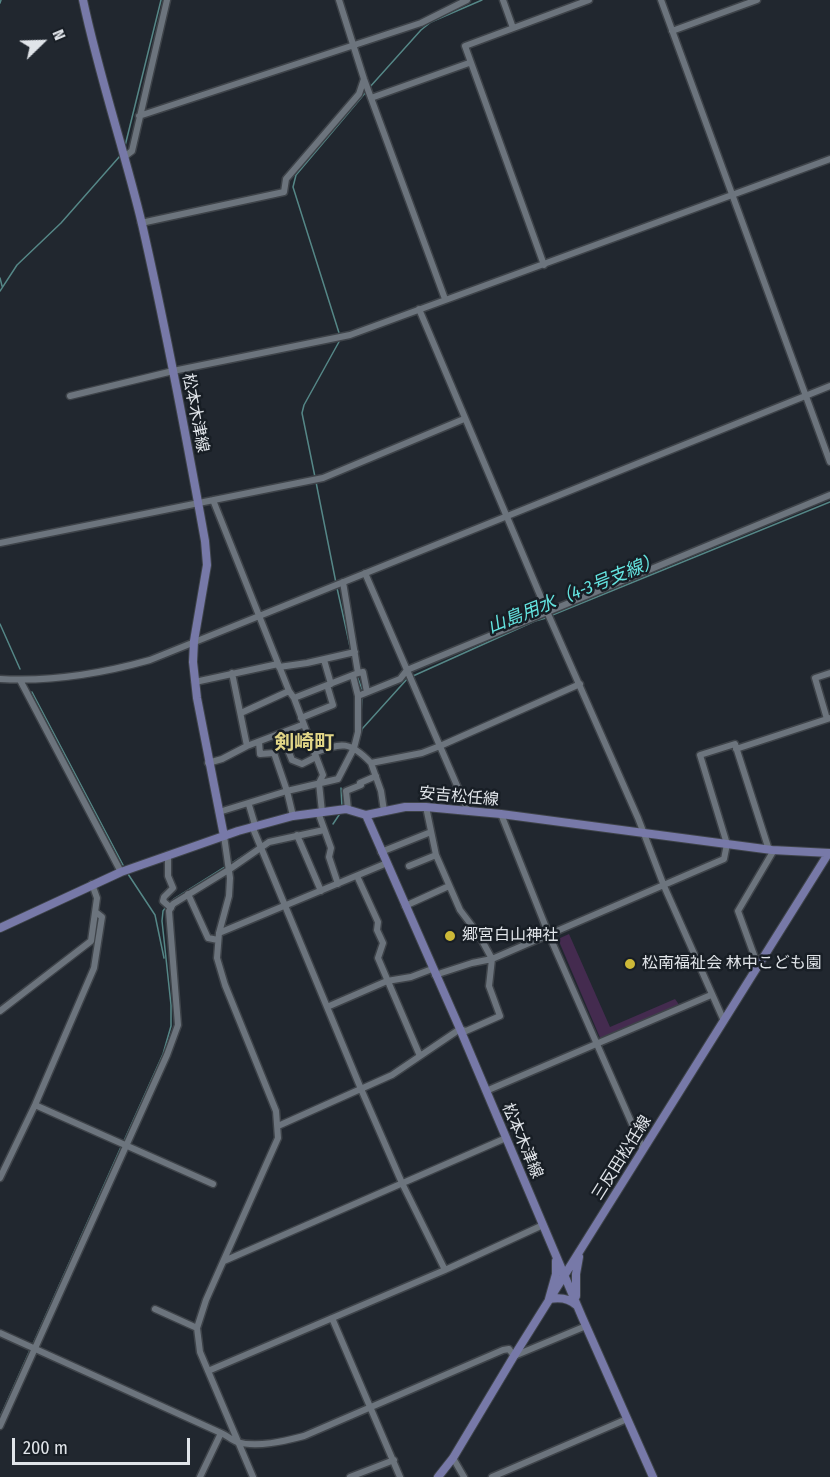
<!DOCTYPE html>
<meta charset="utf-8">
<style>
body{margin:0}
#map{position:relative;width:830px;height:1477px;overflow:hidden;background:#21272f;font-family:"Fira Sans Condensed",sans-serif}
canvas{display:block}
.north{position:absolute;left:12px;top:12px;width:60px;height:60px;-webkit-text-stroke:4px #181e25;paint-order:stroke;rotate:67deg;font-size:16px;font-weight:700;line-height:24px;text-align:center;color:#e0e4e9}
.north::after{content:'';display:block;margin:auto;width:21px;height:27px;background:#e0e4e9;clip-path:polygon(50% 0,100% 100%,50% 72%,0 100%)}
.scale{position:absolute;left:12px;top:1438px;width:178px;height:27px;box-sizing:border-box;border:3px solid #e0e4e9;border-top:0;padding-left:8px;font-size:18px;line-height:21px;white-space:nowrap;color:#e0e4e9;-webkit-text-stroke:4px #181e25;paint-order:stroke}
</style>
<div id="map">
<canvas width="830" height="1477"></canvas>
<div class="north">N</div>
<div class="scale">200 m</div>
</div>
<script>
const ctx = document.querySelector('canvas').getContext('2d');
ctx.lineJoin = 'round';
function fill(path, color) { ctx.fillStyle = color; ctx.fill(path, 'evenodd'); }
function trace(path, color, width, dash) { ctx.strokeStyle = color; ctx.lineWidth = width; ctx.lineCap = dash ? 'butt' : 'round'; ctx.setLineDash(dash || []); ctx.stroke(path); }
function label(font, color, halo, rows, align = 'center') {
  ctx.font = font + ' "Fira Sans Condensed","Noto Sans JP",sans-serif'; ctx.lineWidth = 5; ctx.setLineDash([]); ctx.textBaseline = 'middle'; ctx.strokeStyle = halo; ctx.fillStyle = color; for (const [text, x, y, turn = 0] of rows) {
    ctx.save(); ctx.translate(x, y); ctx.rotate((+turn || 0) * Math.PI / 180); ctx.textAlign = isNaN(turn) ? turn : align; if (halo) ctx.strokeText(text, 0, 0); ctx.fillText(text, 0, 0); ctx.restore();
  }
}
fill(new Path2D(`
 M 569,934 L 610,1027 L 675,999 L 680,1006 L 601,1040 L 558,939 Z`), '#442b4f');
trace(new Path2D(`
 M 0,3 L 1,0
 M 369,88 L 421,30 L 431,22 L 482,0
 M 125,146 L 161,0
 M 0,278 L 2,286
 M 0,291 L 17,265 L 61,223 L 120,156
 M 340,336 L 293,187 L 296,175 L 366,92
 M 315,477 L 302,413 L 304,405 L 340,340
 M 316,482 L 336,583
 M 337,588 L 351,651
 M 550,616 L 830,502
 M 0,624 L 20,669
 M 352,656 L 355,671
 M 357,676 L 362,689
 M 413,676 L 535,621 L 546,618
 M 32,692 L 123,865
 M 361,714 L 362,697
 M 358,745 L 362,729 L 408,678
 M 341,788 L 342,807
 M 333,824 L 341,812
 M 229,865 L 255,848
 M 128,874 L 155,915 L 164,958
 M 169,904 L 174,899 L 225,867
 M 123,1143 L 163,1054 L 171,1026 L 171,1005 L 162,921 L 163,911 L 166,907
 M 32,1346 L 121,1147
 M 0,1417 L 30,1350`), '#558787', 1.5);
const minor = new Path2D(`
 M 339,0 L 364,79 L 445,299
 M 503,0 L 513,28
 M 661,0 L 830,462
 M 672,31 L 757,0
 M 371,98 L 469,63
 M 139,116 L 421,23 L 467,0
 M 124,157 L 132,151 L 167,0
 M 141,223 L 284,192 L 286,179 L 359,94 L 364,79
 M 544,265 L 465,46 L 589,0
 M 419,309 L 548,614 L 638,818 L 664,886 L 724,1021
 M 70,396 L 173,371 L 350,335 L 830,159
 M 213,500 L 289,691 L 294,698 L 323,775 L 319,783 L 322,812
 M 0,543 L 323,478 L 464,419
 M 365,573 L 468,811
 M 343,582 L 358,673 L 363,672 L 367,692
 M 324,660 L 331,684
 M 279,667 L 307,663 L 355,652
 M 232,673 L 247,746
 M 353,676 L 358,696
 M 0,679 C 52,682 100,674 150,660 L 830,386
 M 20,680 L 121,872
 M 195,682 L 278,664
 M 294,698 L 358,673
 M 241,713 L 289,691
 M 301,718 L 333,705 L 327,685
 M 827,719 L 815,678 L 830,673
 M 281,733 L 292,760 L 302,764 L 316,757
 M 259,742 L 260,754 L 274,753 L 287,791 L 293,816
 M 736,749 L 830,718
 M 314,753 C 342,742 350,741 371,763
 M 208,763 L 222,759 L 247,746 L 302,725
 M 249,805 L 255,825
 M 348,809 L 346,791 L 361,785 L 360,783 L 376,776
 M 384,811 L 381,791 L 371,763 L 422,753 L 440,746 L 580,684
 M 219,812 L 287,791 L 338,779 L 354,748 L 358,732 L 358,696 L 400,679 L 407,670 L 830,495
 M 318,812 L 331,848 L 329,857 L 338,884
 M 501,814 L 549,935 L 643,1149
 M 252,826 L 361,1089 L 402,1183 L 445,1270
 M 297,835 L 321,891
 M 224,836 L 230,878 L 229,896 L 219,933 L 217,958 L 225,985 L 276,1111 L 278,1138 L 206,1300 L 197,1328 L 200,1352 L 253,1477
 M 381,852 L 431,832
 M 168,855 L 168,876 L 173,888 L 164,897 L 163,901 L 171,908
 M 409,866 L 436,855
 M 357,876 L 378,922 L 377,930 L 383,943 L 378,958 L 420,1056
 M 188,894 L 208,938 L 218,940
 M 405,906 L 449,886
 M 219,933 L 387,863
 M 758,966 L 738,911 L 774,850
 M 435,975 L 472,963 L 492,959 L 724,859 L 727,844 L 700,755 L 735,744 L 769,850
 M 327,1007 L 387,981 L 411,977 L 432,969
 M 0,1011 L 91,941 L 97,898 L 92,884
 M 486,1091 L 711,995
 M 35,1105 L 213,1184
 M 278,1126 L 392,1075 L 460,1029 L 466,1031 L 500,1016 L 489,986 L 492,959 L 479,935 L 460,910 L 436,855 L 426,807
 M 0,1178 L 35,1105 L 94,968 L 102,917 L 97,913
 M 224,1261 L 506,1138
 M 155,1309 L 197,1328
 M 332,1318 L 400,1477
 M 0,1333 L 221,1433 C 226,1435 232,1440 237,1442 C 257,1448 285,1441 304,1436 L 503,1350 L 509,1349 L 514,1356 L 586,1326
 M 208,1371 L 445,1270 L 543,1225
 M 0,1426 L 167,1055 L 178,1025 L 169,911 L 173,904 L 230,869 L 269,842 L 324,830
 M 453,1458 L 464,1477
 M 200,1477 L 221,1433
 M 350,1477 L 394,1460
 M 492,1477 L 627,1419`);
const major = new Path2D(`
 M 83,0 C 99,76 124,149 142,224 C 166,329 186,435 205,541 L 207,565 L 194,641 L 193,662 L 197,698 L 224,836
 M 366,815 L 460,1029 L 582,1317 L 653,1477
 M 0,928 L 121,872 L 238,831 L 293,816 L 346,809 L 366,815 L 405,807 L 426,807 L 501,814 L 772,850 L 830,853
 M 556,1261 L 556,1274 L 549,1299 C 560,1297 569,1298 576,1305
 M 576,1296 L 576,1274 L 579,1257
 M 438,1477 L 453,1458 L 514,1356 L 828,854`);
trace(minor, '#3e4349', 9);
trace(major, '#3e4349', 10);
trace(minor, '#6c747d', 6);
trace(major, '#7779a8', 8);
for (const [x, y, r, color] of [
 [450,936,6,"#cdb938"],
 [630,964,6,"#cdb938"]
]) { const dot = new Path2D(); dot.arc(x, y, r, 0, 2 * Math.PI); ctx.fillStyle = color; ctx.fill(dot); trace(dot, '#181e25', 2); }
label('16px', '#e0e4e9', '#181e25', [
 ["松本木津線",195,413,79],
 ["安吉松任線",459,797,5],
 ["松本木津線",522,1141,67],
 ["三反田松任線",622,1158,-58]
]);
label('16px', '#e0e4e9', '#181e25', [
 ["郷宮白山神社",462,936],
 ["松南福祉会 林中こども園",642,964]
], 'left');
label('italic 18px', '#64e4e0', '#181e25', [
 ["山島用水（4-3号支線）",574,594,-22]
]);
label('bold 20px', '#e2d687', '#181e25', [
 ["剣崎町",304,743]
]);
</script>
